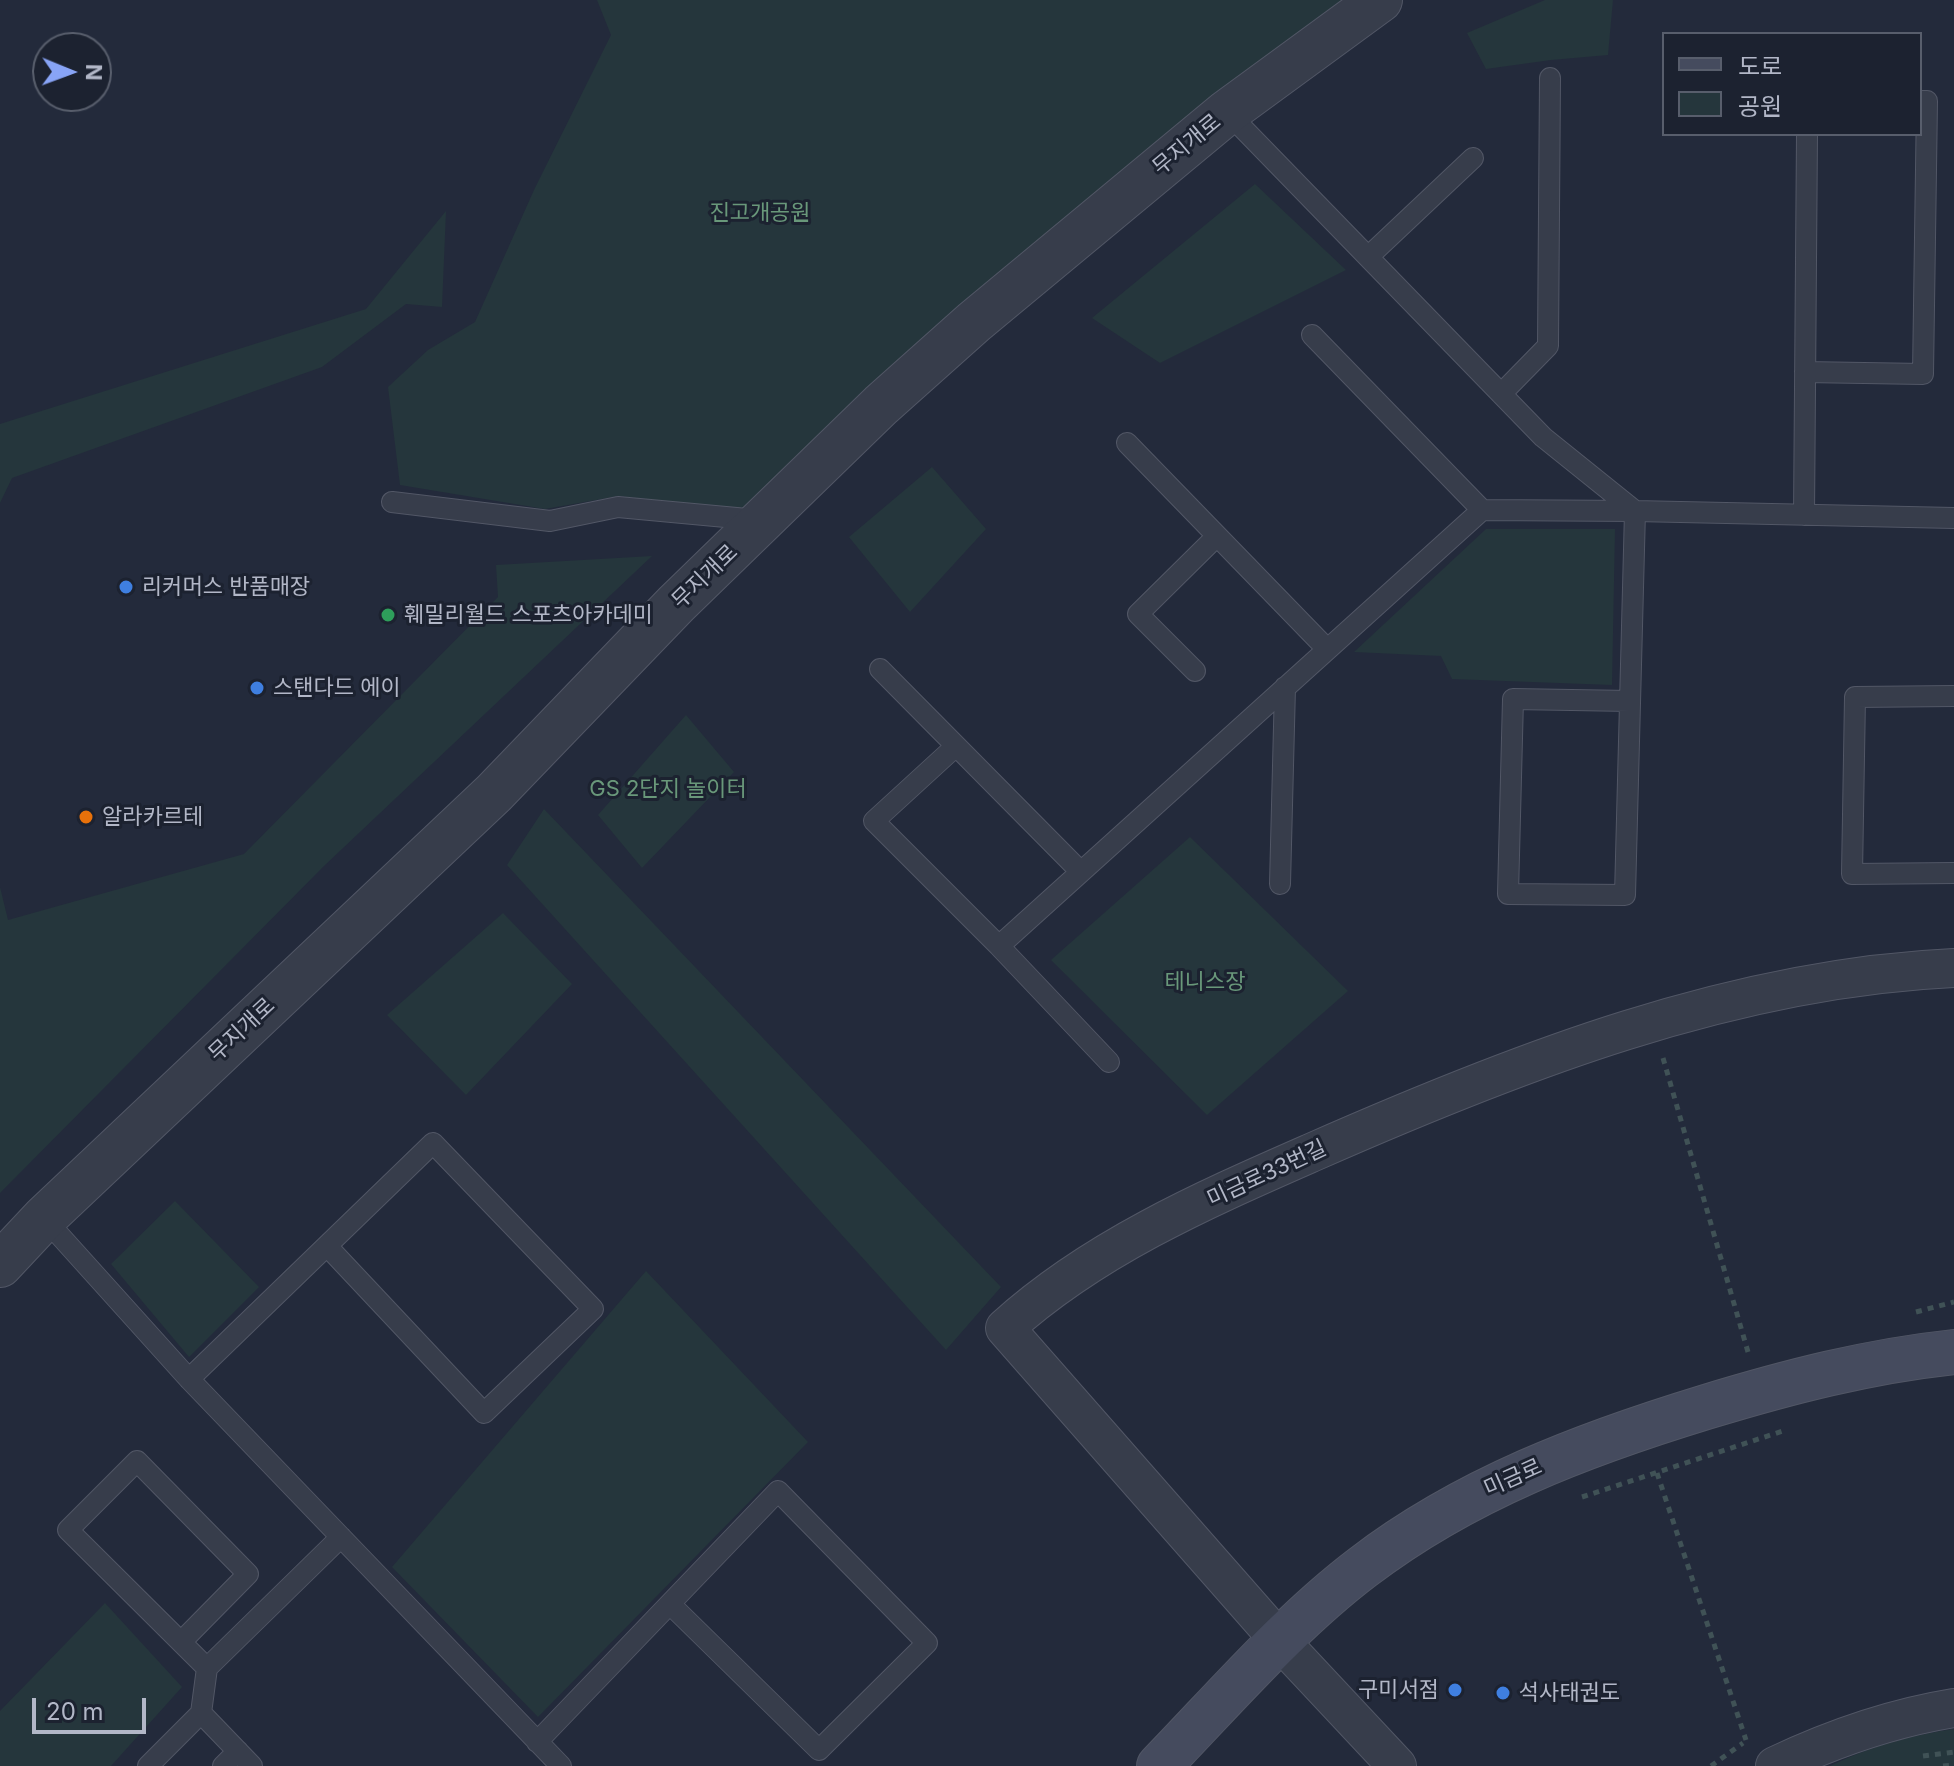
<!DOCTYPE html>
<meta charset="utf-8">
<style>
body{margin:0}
#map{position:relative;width:1954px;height:1766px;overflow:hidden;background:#232a3b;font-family:Inter,"Noto Sans KR",sans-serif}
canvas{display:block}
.legend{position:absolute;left:1662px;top:32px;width:260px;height:104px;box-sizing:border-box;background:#1c2230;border:2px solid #585e6c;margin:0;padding:10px 14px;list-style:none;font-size:24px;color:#b2b7c7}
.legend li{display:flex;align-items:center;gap:16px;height:40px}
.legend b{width:40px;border:2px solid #585e6c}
.north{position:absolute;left:32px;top:32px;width:80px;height:80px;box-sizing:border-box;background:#1c2230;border:2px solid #585e6c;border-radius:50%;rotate:91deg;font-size:22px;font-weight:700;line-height:32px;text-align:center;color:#b2b7c7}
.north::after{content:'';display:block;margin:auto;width:28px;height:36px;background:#88a4f6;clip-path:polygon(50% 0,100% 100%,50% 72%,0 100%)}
.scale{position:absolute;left:32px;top:1698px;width:114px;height:36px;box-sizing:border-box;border:4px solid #b2b7c7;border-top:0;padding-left:10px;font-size:24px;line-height:28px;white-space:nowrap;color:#b2b7c7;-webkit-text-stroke:6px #1c2230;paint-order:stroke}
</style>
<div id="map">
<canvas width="1954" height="1766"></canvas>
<ul class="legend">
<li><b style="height:10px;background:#454b5e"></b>도로</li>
<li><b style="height:22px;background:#25363c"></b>공원</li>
</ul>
<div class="north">N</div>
<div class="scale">20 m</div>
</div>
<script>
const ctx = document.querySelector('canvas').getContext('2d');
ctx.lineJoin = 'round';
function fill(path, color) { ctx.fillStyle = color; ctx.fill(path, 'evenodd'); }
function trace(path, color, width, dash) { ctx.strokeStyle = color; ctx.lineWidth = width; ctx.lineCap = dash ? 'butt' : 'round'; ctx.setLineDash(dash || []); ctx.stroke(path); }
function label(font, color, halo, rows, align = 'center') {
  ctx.font = font + ' Inter,"Noto Sans KR",sans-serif'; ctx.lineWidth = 6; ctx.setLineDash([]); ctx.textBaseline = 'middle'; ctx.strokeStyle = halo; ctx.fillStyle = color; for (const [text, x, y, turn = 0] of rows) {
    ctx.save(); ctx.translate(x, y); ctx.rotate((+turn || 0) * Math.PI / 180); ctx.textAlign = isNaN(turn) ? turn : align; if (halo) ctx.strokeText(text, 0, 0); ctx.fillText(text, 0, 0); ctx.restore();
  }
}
fill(new Path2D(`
 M 597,0 L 1348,0 L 753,511 L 619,496 L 545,509 L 400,485 L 388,387 L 428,350 L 475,322 L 534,190 L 611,35 Z
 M 1545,0 L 1613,0 L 1608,55 L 1551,60 L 1486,69 L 1467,33 Z
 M 1255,184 L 1346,270 L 1160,363 L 1092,318 Z
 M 446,211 L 442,307 L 406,304 L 322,367 L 12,478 L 0,503 L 0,424 L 366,309 Z
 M 932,467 L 986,529 L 910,612 L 849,537 Z
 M 1486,529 L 1615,529 L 1612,685 L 1452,679 L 1441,656 L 1354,652 Z
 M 652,556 L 324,866 L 0,1193 L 0,887 L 8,920 L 244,854 L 498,597 L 496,565 Z
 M 686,715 L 734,772 L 642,868 L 598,815 Z
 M 544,809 L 1001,1287 L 946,1350 L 507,865 Z
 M 1190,837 L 1348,991 L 1207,1115 L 1051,960 Z
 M 503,913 L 572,984 L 466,1095 L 387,1015 Z
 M 175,1201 L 259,1287 L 189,1357 L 111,1264 Z
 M 646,1271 L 808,1442 L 538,1717 L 392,1567 Z
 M 105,1603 L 182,1687 L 111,1766 L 0,1766 L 0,1711 Z
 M 1954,1729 L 1954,1766 L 1830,1766 C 1869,1747 1910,1735 1954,1729 Z`), '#25363c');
const service = new Path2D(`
 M 1227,112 L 1543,437 L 1635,511 L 1954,518
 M 1368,257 L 1473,158
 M 1312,335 L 1482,510
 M 1805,372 L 1923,374 L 1927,101 L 1920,101
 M 1501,394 L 1548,346 L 1550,78
 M 1127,443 L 1327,649
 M 392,502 L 550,521 L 618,507 L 758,520
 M 1804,515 L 1807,134
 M 880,669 L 1081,872
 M 1195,671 L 1138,614 L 1217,536
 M 1954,696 L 1855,697 L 1852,874 L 1954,873
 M 956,746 L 874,821 L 999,946 L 1109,1062
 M 1280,884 L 1285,687
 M 999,946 L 1482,510 L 1635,511 L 1625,895 L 1508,894 L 1513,699 L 1630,701
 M 44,1218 L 189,1379 L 561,1766
 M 189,1379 L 433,1143 L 593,1309 L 484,1413 L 327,1246
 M 181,1642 L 248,1574 L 137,1461 L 68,1530 L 207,1668
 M 201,1713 L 252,1766
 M 537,1742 L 778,1491 L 927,1643 L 819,1750 L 671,1605
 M 148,1766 L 201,1713 L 207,1668 L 341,1537
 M 223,1766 L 238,1751`);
const minor = new Path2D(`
 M 1397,1766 L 1280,1641 L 1005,1328 C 1093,1248 1206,1199 1313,1152 C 1515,1063 1732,978 1954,968
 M 1775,1766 C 1832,1739 1892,1718 1954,1708`);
const tertiary = new Path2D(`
 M 0,1265 L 44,1218 L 494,793 L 676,604 L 881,405 L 974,322 L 1227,112 L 1380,0`);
const secondary = new Path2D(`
 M 1159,1766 C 1223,1700 1289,1623 1363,1567 C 1465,1489 1585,1444 1706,1407 C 1788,1382 1869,1361 1954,1352`);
trace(service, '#525766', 22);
trace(minor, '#525766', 40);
trace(tertiary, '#525766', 46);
trace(secondary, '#525766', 46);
trace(new Path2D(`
 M 1663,1058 L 1748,1352
 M 1916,1312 L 1954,1302
 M 1657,1473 L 1746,1740
 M 1582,1497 L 1786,1430
 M 1923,1756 L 1954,1752
 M 1711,1766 L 1743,1743
 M 1943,1766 L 1954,1765`), '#405256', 5, [6, 6]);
trace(service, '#373d4b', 20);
trace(minor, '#373d4b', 38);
trace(tertiary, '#373d4b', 44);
trace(secondary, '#454b5e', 44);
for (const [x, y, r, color] of [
 [126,587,8,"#3f7fe0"],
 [388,615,8,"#2e9e5b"],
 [257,688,8,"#3f7fe0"],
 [86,817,8,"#e8710a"],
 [1455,1690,8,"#3f7fe0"],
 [1503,1693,8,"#3f7fe0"]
]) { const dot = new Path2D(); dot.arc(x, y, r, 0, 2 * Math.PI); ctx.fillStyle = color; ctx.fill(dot); trace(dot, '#1c2230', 3); }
label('22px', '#b2b7c7', '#1c2230', [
 ["무지개로",1187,145,-40],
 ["무지개로",705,577,-44],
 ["무지개로",242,1030,-43],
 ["미금로33번길",1267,1174,-25],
 ["미금로",1513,1478,-24]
]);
label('22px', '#69987a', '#1c2230', [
 ["진고개공원",760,213],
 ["GS 2단지 놀이터",668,789],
 ["테니스장",1205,982]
]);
label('22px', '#b2b7c7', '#1c2230', [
 ["리커머스 반품매장",142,587],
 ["훼밀리월드 스포츠아카데미",404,615],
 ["스탠다드 에이",273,688],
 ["알라카르테",102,817],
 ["구미서점",1439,1690,"right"],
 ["석사태권도",1519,1693]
], 'left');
</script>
